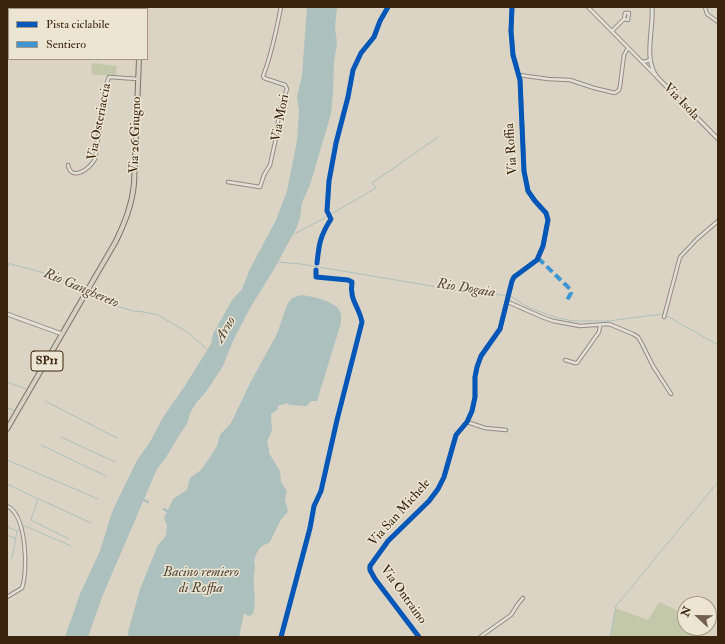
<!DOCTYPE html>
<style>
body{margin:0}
#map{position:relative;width:725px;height:644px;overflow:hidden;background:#dbd4c5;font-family:"IM FELL Double Pica",serif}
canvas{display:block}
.frame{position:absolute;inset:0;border:8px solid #3a240d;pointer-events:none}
.legend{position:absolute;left:8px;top:8px;width:140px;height:52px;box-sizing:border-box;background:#ede5d3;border:1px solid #a59884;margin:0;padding:5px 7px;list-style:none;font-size:12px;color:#3a240d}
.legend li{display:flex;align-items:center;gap:8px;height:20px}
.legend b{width:20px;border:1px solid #a59884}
.north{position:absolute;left:677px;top:596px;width:40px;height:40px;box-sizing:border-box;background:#ede5d3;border:1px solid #a59884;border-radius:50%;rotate:292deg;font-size:11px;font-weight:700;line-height:16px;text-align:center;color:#3a240d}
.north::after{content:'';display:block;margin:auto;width:14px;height:18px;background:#72624d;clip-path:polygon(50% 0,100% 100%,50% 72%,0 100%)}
</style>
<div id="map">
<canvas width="725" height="644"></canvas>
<div class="frame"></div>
<ul class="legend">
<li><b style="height:5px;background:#0057b8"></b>Pista ciclabile</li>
<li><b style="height:5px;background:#3e95d2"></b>Sentiero</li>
</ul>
<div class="north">N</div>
</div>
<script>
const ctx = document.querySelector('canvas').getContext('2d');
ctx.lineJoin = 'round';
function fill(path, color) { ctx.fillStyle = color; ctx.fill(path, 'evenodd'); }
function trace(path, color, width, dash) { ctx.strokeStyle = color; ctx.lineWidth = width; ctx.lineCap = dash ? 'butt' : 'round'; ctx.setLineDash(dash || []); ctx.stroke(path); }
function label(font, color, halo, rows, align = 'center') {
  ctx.font = font + ' "IM FELL Double Pica",serif'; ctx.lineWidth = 3; ctx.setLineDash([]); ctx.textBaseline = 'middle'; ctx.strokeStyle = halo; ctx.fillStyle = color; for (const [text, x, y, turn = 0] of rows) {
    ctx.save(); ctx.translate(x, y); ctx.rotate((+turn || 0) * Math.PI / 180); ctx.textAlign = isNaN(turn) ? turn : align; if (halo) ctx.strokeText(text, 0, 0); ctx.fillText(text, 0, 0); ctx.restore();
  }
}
fill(new Path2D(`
 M 92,63 L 117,66 L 116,75 L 93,75 L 93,73 L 91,73 Z
 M 659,602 L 685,614 L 685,628 L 690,628 L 697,631 L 695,637 L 611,637 L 615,608 L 648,620 Z`), '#c4c8aa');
fill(new Path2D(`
 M 307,7 L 337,7 L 335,27 L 337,43 L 334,62 L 333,93 L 331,114 L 310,185 L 302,203 L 300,218 L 296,229 L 273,271 L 250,308 L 233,341 L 223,366 L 206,392 L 196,403 L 190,413 L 188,422 L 180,434 L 165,459 L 157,469 L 102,597 L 88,637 L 65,637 L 80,594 L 100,551 L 112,512 L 136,462 L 150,442 L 162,419 L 186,384 L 211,344 L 213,334 L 232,300 L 242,289 L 249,271 L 276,220 L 287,191 L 297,141 L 299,111 L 297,97 L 302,76 Z
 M 301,295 C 311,296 334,301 339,310 C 342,314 341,318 341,323 L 317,401 L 311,401 L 307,406 L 289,405 L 288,403 L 278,406 L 278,409 L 271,414 L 272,430 L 267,442 L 269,449 L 269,453 L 280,471 L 281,482 L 287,491 L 285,499 L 288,512 C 278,520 276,533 269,543 C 259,546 257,551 254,561 L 255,564 C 255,571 253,579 254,586 C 254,596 257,605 252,615 L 248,616 L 244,613 L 239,637 L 129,637 L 128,632 L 140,589 L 158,545 L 166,536 L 167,525 L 164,518 L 173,499 L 187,490 L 190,478 L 201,470 L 210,457 L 217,446 L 220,435 L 231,423 L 251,381 L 277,334 L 287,305 L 292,298 Z`), '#acc0bd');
trace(new Path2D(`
 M 294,234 L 321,220 L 376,188 L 372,183 L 438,137
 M 277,262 L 301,264 L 455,290 L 511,296 L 524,305 L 538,311 L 558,318 L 574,321 L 608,321 L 663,314
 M 7,263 L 48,274 L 85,291
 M 7,269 L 9,264
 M 88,292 L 101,297 L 113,305 L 133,311 L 144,312 L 158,315 L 187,332 L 207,349
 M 667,316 L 718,345
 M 7,382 L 26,389
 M 45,401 L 117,438
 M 7,408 L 13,410
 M 61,437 L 115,462
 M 41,445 L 106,476
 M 7,460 L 98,499
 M 7,484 L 38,499 L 31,520 L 69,539
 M 39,499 L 91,523
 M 22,526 L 25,526 L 71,546
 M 7,527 L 17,531
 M 7,535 L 16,539
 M 12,558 L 17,531 L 20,528
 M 610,637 L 616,606 L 718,482`), '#acc0bd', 1);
trace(new Path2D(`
 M 144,500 L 148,502
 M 164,509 L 167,511`), '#acc0bd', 2.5);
const minor = new Path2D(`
 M 24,7 L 28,9 L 41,7
 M 588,7 L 655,75
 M 705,7 L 707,14 L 718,22
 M 612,31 L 624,19 L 625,13 L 629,13 L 628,20 L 624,19
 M 641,61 L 644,62 L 650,60
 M 519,75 L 548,79 L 570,80 L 594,88 L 615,93 L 619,90 L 620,86 L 624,55 L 628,48
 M 68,165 C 71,182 90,169 95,159 L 107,82 L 109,77 L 138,79
 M 228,182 L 260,187 L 264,175 L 270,165 L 276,138 L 279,113 L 287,89 L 285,85 L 264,78 L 263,76 C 272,54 276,31 281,7
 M 508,302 L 542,317 L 553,321 L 580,326 L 609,324 L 633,334 L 638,337 L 642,344 L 653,366 L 671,394
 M 664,317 L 680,257 L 697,239 L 718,221
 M 565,360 L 575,363 L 577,363 L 599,332 L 600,326
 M 467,422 L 485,428 L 506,430
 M 7,506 C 27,515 28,571 22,588 L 7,597
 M 419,637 L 375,579 L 370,570 L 370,566 L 388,541 L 429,501 L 438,489 L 444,477 L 456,435 L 467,422 L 472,411 L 475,397 L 475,377 L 477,367 L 481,356 L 500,329 L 512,281 L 514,277 L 537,260 L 543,246 L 548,220 L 546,213 L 535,201 L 528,191 L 524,171 L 520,80 L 513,55 L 511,31 L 512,7
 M 480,637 L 511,615 L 518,604 L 523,598`);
const tertiary = new Path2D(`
 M 652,7 C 654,28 643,59 657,77 L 718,139
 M 7,314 L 62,334`);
const primary = new Path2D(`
 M 140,9 L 140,7
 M 7,429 L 116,241 C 125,222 132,205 134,184 L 139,59`);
trace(minor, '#928b80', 4.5);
trace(tertiary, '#928b80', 5);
trace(primary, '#7a7368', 6);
trace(minor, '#e4e0d8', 2.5);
trace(tertiary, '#e4e0d8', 3);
trace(primary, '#d8d1c3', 4);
trace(new Path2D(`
 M 538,258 L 570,289 L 571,293 L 566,302`), '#3e95d2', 4, [8, 4]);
trace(new Path2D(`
 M 317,263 C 319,244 320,236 331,219 L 327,211 L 329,181 L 336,143 L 348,97 L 353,70 L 361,53 L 374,37 L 380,21 L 388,7
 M 281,637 L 310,528 L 314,506 L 321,491 L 337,420 L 362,322 C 359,306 349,300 352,282 L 348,280 L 316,277 L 316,270
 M 419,637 L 375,579 L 370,570 L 370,566 L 388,541 L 429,501 L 438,489 L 444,477 L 456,435 L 467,422 L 472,411 L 475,397 L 475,377 L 477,367 L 481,356 L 500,329 L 512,281 L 514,277 L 537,260 L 543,246 L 548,220 L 546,213 L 535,201 L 528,191 L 524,171 L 520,80 L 513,55 L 511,31 L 512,7`), '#0057b8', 5);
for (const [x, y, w] of [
 [47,361,32]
]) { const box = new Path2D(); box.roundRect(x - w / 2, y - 10, w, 20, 3); ctx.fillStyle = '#ede5d3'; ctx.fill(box); trace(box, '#3a240d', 1); }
label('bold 12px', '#3a240d', null, [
 ["SP11",47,361]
]);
label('13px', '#3a240d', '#ede5d3', [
 ["Via Isola",681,102,46],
 ["Via Mori",281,118,-79],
 ["Via Osteriaccia",100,122,-79],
 ["Via 26 Giugno",136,135,-88],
 ["Via Roffia",512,149,-94],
 ["Via San Michele",400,513,-48],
 ["Via Ontraino",403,595,54]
]);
label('italic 14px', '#524938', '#ede5d3', [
 ["Rio Ganghereto",81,289,23],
 ["Rio Dogaia",466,289,9],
 ["Arno",226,330,-60],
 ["Bacino remiero",201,573],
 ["di Roffia",201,589]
]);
</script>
